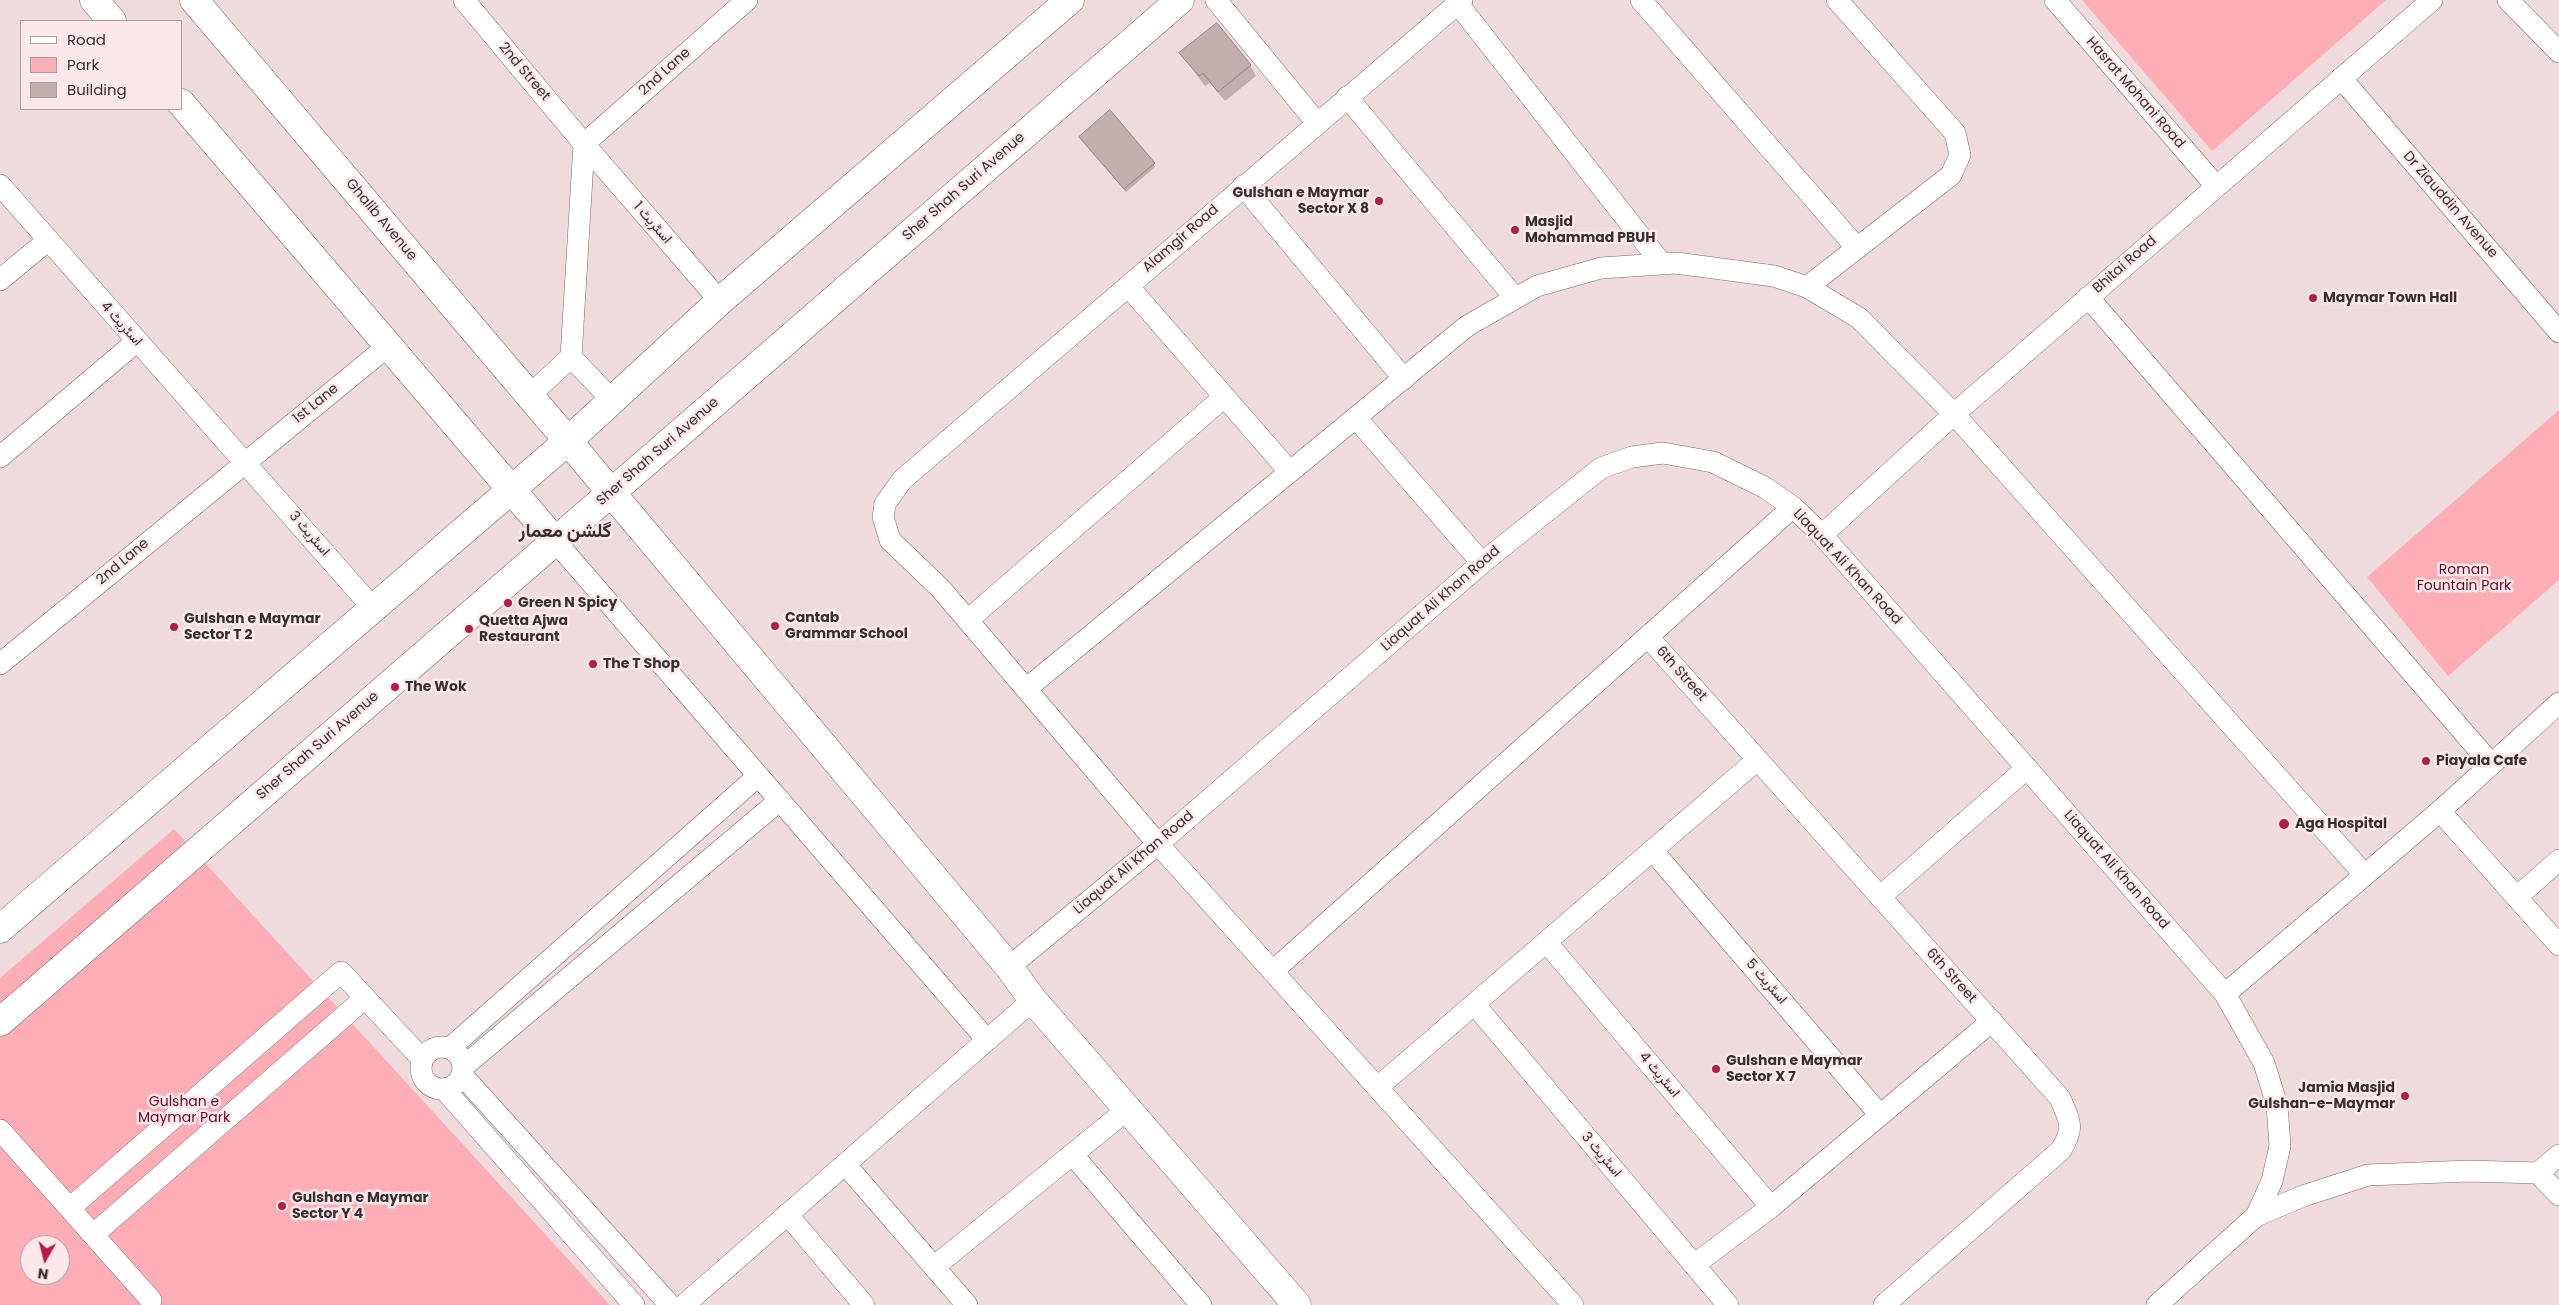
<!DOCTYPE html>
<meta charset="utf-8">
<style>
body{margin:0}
#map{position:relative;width:2559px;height:1305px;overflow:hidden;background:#efdbdd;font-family:Poppins,sans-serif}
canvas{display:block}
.legend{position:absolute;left:20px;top:20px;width:162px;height:90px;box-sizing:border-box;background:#fce8ea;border:1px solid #ad9ea0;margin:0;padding:6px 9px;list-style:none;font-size:15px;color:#373031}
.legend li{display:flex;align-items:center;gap:10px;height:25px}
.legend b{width:25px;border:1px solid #ad9ea0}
.north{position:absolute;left:20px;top:1235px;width:50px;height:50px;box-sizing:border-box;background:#fce8ea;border:1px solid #ad9ea0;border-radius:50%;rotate:188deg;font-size:14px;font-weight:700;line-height:20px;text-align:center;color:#373031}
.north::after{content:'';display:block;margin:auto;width:18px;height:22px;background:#b01d47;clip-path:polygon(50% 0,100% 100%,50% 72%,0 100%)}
</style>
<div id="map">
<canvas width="2559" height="1305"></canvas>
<ul class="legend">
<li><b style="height:6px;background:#fff"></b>Road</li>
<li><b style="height:14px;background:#fdadb6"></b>Park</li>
<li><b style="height:14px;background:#c1aeaf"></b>Building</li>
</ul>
<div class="north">N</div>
</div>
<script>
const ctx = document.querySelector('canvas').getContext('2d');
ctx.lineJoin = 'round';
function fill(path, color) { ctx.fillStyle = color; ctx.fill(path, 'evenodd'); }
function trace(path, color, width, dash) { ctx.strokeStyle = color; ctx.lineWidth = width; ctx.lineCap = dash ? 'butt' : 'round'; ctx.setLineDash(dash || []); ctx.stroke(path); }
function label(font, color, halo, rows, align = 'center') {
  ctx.font = font + ' Poppins,Vazirmatn,sans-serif'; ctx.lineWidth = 5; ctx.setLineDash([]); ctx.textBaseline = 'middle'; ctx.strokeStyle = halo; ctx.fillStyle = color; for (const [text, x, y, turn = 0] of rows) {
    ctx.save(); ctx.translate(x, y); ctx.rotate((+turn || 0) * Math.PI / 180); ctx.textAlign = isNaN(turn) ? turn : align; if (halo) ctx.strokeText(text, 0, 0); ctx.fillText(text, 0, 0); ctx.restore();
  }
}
fill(new Path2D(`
 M 2082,0 L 2386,0 L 2212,151 Z
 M 2559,410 L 2559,580 L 2448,676 L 2367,577 Z
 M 174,829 L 610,1305 L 0,1305 L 0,978 ZM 30,1245 L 60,1245 L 60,1275 L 30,1275 Z`), '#fdadb6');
fill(new Path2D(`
 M 1181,54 L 1250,65 L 1256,76 L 1225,101 L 1210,83 L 1205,86 Z
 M 1082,140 L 1154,164 L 1155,167 L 1126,192 Z`), '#0003');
const building = new Path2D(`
 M 1217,23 L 1251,65 L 1218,92 L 1203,73 L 1199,76 L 1179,53 Z
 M 1110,110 L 1155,163 L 1124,189 L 1079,137 Z`);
fill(building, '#c1aeaf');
trace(building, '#948284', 1);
const street = new Path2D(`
 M 464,0 L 584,144 L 720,301
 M 1216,0 L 1317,123
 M 1462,0 L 902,480 L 885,504 L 883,517 L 890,540 L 941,589 L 1158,844 L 1573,1305
 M 1641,0 L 1857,248
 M 2055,0 L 2216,186
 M 2508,0 L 2559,52
 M 1458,4 L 1662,264
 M 2341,78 L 2559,332
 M 1347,97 L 1515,298
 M 584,144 L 747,0
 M 0,185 L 372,607
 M 1243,186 L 1404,379
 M 0,280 L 47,241
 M 1128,286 L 1290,472
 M 1807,287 L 1951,175 L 1960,155 L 1955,133 L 1837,0
 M 2088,297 L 2491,764
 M 571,357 L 612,400
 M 528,397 L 571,357 L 584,144
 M 1356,418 L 1482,563
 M 0,457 L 136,342
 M 1822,535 L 1954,414 L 2432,0
 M 556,542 L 987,1040
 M 968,620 L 1224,397
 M 1648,637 L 2060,1098 C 2070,1122 2075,1127 2061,1150 L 1884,1305
 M 0,664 L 388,346
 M 1026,689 L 1467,326 L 1537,286 L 1601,268 L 1676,263 L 1774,276 L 1807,287 L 1859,318 L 1954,414 L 2364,874
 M 2440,811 L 2559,945
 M 1652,850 L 1880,1115
 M 1880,897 L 2027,768
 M 2517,897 L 2559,860
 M 1547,943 L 1771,1207
 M 1009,967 L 1158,844 L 1482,563 L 1601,468 L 1632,457 L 1663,453 L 1713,462 L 1764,487 L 1793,507 L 1822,535 L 2225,994 L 2264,1063 L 2277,1105 L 2280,1146 L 2272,1181 L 2256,1216 L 2157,1305
 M 1273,971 L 1793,507
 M 2225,994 L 2440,811 L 2559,703
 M 1475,1005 L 1728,1305
 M421 1068a21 21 0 1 1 42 0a21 21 0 1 1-42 0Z
 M 450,1048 L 758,776
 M 463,1067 L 780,800
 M 462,1075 L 670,1305
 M 1378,1087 L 1757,760
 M 444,1089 L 634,1305
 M 0,1130 L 151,1300
 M 1072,1154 L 1201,1305
 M 845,1164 L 967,1305
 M 2538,1173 L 2559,1195
 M 70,1208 L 341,972 L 422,1059
 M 787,1214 L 864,1305
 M 2256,1216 L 2303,1196 L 2368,1175 L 2469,1171 L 2538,1173 L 2559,1155
 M 94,1234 L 365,998
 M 1694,1265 L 1771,1207 L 1992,1021
 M 934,1267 L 1128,1109
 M 684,1305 L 1033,1000`);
const secondary = new Path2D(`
 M 94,0 L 112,21
 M 194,0 L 568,441 L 1009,967 L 1033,1000 L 1297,1305
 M 181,103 L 556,542
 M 0,929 L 568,441 L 720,301 L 1070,0
 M 0,1022 L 1180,0`);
trace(street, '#7a696a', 22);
trace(secondary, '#7a696a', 29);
trace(street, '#fff', 21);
trace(secondary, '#fff', 28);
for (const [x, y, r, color] of [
 [1379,201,5,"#b01d47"],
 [1515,230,5,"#b01d47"],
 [2313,298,5,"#b01d47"],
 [508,603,5,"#b01d47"],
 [775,626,5,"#b01d47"],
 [174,627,5,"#b01d47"],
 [469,629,5,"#b01d47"],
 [593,664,5,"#b01d47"],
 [395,687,5,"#b01d47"],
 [2426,761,5,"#b01d47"],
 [2284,824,6,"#b01d47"],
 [1716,1069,5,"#b01d47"],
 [2405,1096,5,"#b01d47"],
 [282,1206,5,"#b01d47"]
]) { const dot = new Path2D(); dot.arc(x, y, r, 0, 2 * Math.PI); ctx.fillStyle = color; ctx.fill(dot); trace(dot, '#fce8ea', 2); }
label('14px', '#373031', '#fce8ea', [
 ["2nd Street",524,72,50],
 ["2nd Lane",665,72,-42],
 ["Hasrat Mohani Road",2135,93,49],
 ["Sher Shah Suri Avenue",964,187,-41],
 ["Dr Ziauddin Avenue",2450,205,49],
 ["Ghalib Avenue",381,220,50],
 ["اسٹریٹ 1",652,223,49],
 ["Alamgir Road",1181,239,-41],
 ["Bhitai Road",2125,265,-41],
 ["اسٹریٹ 4",121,324,48],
 ["1st Lane",316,404,-39],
 ["Sher Shah Suri Avenue",658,452,-41],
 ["اسٹریٹ 3",309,534,49],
 ["2nd Lane",123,562,-40],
 ["Liaquat Ali Khan Road",1847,567,47],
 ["Liaquat Ali Khan Road",1441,599,-41],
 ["6th Street",1681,674,48],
 ["Sher Shah Suri Avenue",318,746,-41],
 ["Liaquat Ali Khan Road",1134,863,-40],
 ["Liaquat Ali Khan Road",2116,870,49],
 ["6th Street",1951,976,48],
 ["اسٹریٹ 5",1766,982,49],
 ["اسٹریٹ 4",1659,1075,50],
 ["اسٹریٹ 3",1601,1155,50]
]);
label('bold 14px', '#373031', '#fce8ea', [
 ["Gulshan e Maymar",1369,193,"right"],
 ["Sector X 8",1369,209,"right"],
 ["Masjid",1525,222],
 ["Mohammad PBUH",1525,238],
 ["Maymar Town Hall",2323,298],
 ["Green N Spicy",518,603],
 ["Cantab",785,618],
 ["Grammar School",785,634],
 ["Gulshan e Maymar",184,619],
 ["Sector T 2",184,635],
 ["Quetta Ajwa",479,621],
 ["Restaurant",479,637],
 ["The T Shop",603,664],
 ["The Wok",405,687],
 ["Piayala Cafe",2436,761],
 ["Aga Hospital",2295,824],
 ["Gulshan e Maymar",1726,1061],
 ["Sector X 7",1726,1077],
 ["Jamia Masjid",2395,1088,"right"],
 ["Gulshan-e-Maymar",2395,1104,"right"],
 ["Gulshan e Maymar",292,1198],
 ["Sector Y 4",292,1214]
], 'left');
label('14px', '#680825', '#fce8ea', [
 ["Roman",2464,570],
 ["Fountain Park",2464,586],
 ["Gulshan e",184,1102],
 ["Maymar Park",184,1118]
]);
label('bold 19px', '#373031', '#fce8ea', [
 ["گلشن معمار",565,532]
]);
</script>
